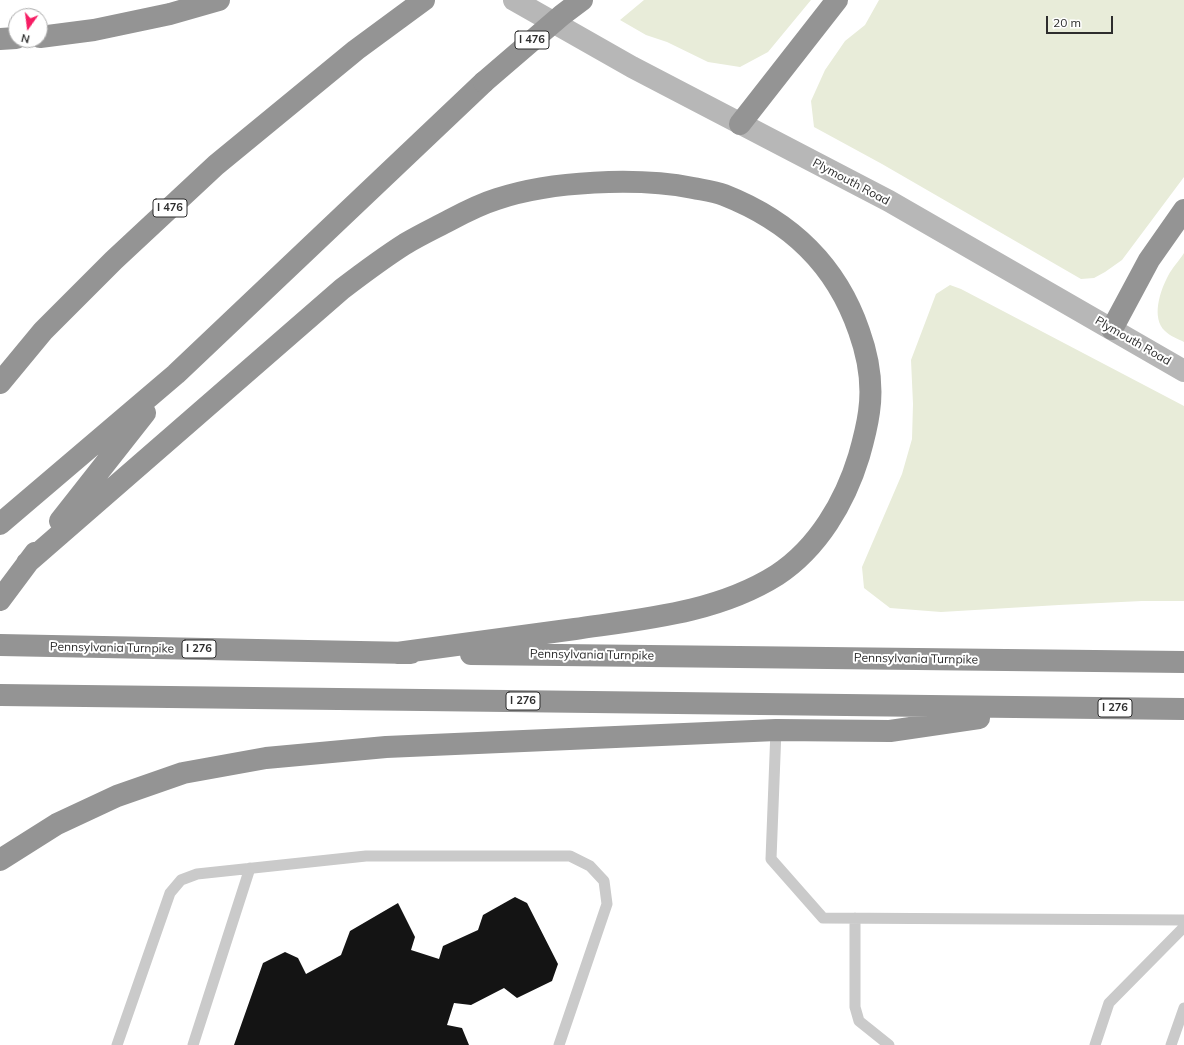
<!DOCTYPE html>
<style>
body{margin:0}
#map{position:relative;width:1184px;height:1045px;overflow:hidden;background:#fff;font-family:Mulish,sans-serif}
canvas{display:block}
.north{position:absolute;left:8px;top:8px;width:40px;height:40px;box-sizing:border-box;background:#fff;border:1px solid #ababab;border-radius:50%;rotate:194deg;font-size:11px;font-weight:700;line-height:16px;text-align:center;color:#2d2d2d}
.north::after{content:'';display:block;margin:auto;width:14px;height:18px;background:#f61d64;clip-path:polygon(50% 0,100% 100%,50% 72%,0 100%)}
.scale{position:absolute;left:1046px;top:16px;width:67px;height:18px;box-sizing:border-box;border:2px solid #2d2d2d;border-top:0;padding-left:5px;font-size:12px;line-height:14px;white-space:nowrap;color:#2d2d2d;-webkit-text-stroke:3px #fff;paint-order:stroke}
</style>
<div id="map">
<canvas width="1184" height="1045"></canvas>
<div class="north">N</div>
<div class="scale">20 m</div>
</div>
<script>
const ctx = document.querySelector('canvas').getContext('2d');
ctx.lineJoin = 'round';
function fill(path, color) { ctx.fillStyle = color; ctx.fill(path, 'evenodd'); }
function trace(path, color, width, dash) { ctx.strokeStyle = color; ctx.lineWidth = width; ctx.lineCap = dash ? 'butt' : 'round'; ctx.setLineDash(dash || []); ctx.stroke(path); }
function label(font, color, halo, rows, align = 'center') {
  ctx.font = font + ' Mulish,sans-serif'; ctx.lineWidth = 4; ctx.setLineDash([]); ctx.textBaseline = 'middle'; ctx.strokeStyle = halo; ctx.fillStyle = color; for (const [text, x, y, turn = 0] of rows) {
    ctx.save(); ctx.translate(x, y); ctx.rotate((+turn || 0) * Math.PI / 180); ctx.textAlign = isNaN(turn) ? turn : align; if (halo) ctx.strokeText(text, 0, 0); ctx.fillText(text, 0, 0); ctx.restore();
  }
}
fill(new Path2D(`
 M 644,0 L 811,0 L 768,52 L 740,67 L 708,62 L 667,42 L 646,35 L 620,20 Z
 M 879,0 L 1184,0 L 1184,177 L 1122,260 L 1105,272 L 1094,278 L 1081,279 L 882,164 L 814,127 L 811,101 L 825,70 L 845,41 L 865,25 Z
 M 1184,253 L 1184,342 C 1178,339 1170,336 1165,331 C 1151,318 1160,291 1168,276 C 1172,268 1179,261 1184,253 Z
 M 950,285 L 961,289 L 1184,406 L 1184,601 L 1142,601 L 1059,605 L 941,612 L 890,608 L 864,588 L 862,567 L 902,474 L 912,439 L 913,404 L 911,360 L 936,294 Z`), '#e8ecd9');
fill(new Path2D(`
 M 515,897 L 527,903 L 558,964 L 552,981 L 517,998 L 504,988 L 471,1005 L 454,1003 L 447,1025 L 462,1028 L 469,1045 L 234,1045 L 263,963 L 285,952 L 298,958 L 306,974 L 341,955 L 350,931 L 398,903 L 415,937 L 411,950 L 439,959 L 443,946 L 478,930 L 483,915 Z`), '#141414');
trace(new Path2D(`
 M 776,730 L 771,859 L 823,918 L 1184,920
 M 855,918 L 855,1007 L 859,1021 L 889,1045
 M 117,1045 L 170,893 L 181,880 L 197,874 L 366,856 L 570,856 L 590,866 L 604,881 L 607,904 L 559,1045
 M 193,1045 L 250,868
 M 1095,1045 L 1109,1003 L 1184,927
 M 1171,1045 L 1184,1008`), '#cacaca', 11);
trace(new Path2D(`
 M 514,0 L 632,67 L 889,201 L 1184,371`), '#b7b7b7', 22);
trace(new Path2D(`
 M 40,37 L 94,30 L 170,14 L 219,0
 M 0,39 L 16,38
 M 740,124 L 837,0
 M 1112,329 L 1149,260 L 1184,210
 M 0,383 L 43,331 L 114,260 L 216,165 L 356,50 L 424,0
 M 60,521 L 145,413
 M 0,524 L 176,374 L 484,82
 M 27,563 L 342,289 C 363,273 383,258 405,244 C 420,235 435,228 450,220 C 465,212 481,204 497,199 C 551,181 637,177 693,188 C 703,190 714,191 724,195 C 790,221 836,264 859,331 C 868,356 873,385 869,412 C 867,427 863,442 859,456 C 845,502 818,548 777,575 C 717,613 643,619 575,629 C 515,637 456,645 397,653
 M 0,600 L 35,553
 M 0,645 L 411,653
 M 471,654 L 1184,662
 M 0,695 L 1184,709
 M 0,860 L 57,824 L 117,796 L 183,773 L 266,758 L 386,747 L 776,730 L 890,731 L 979,718`), '#949494', 22);
trace(new Path2D(`
 M 484,82 L 562,15 L 582,0`), '#949494', 22);
for (const [x, y, w] of [
 [532,40,34],
 [170,208,34],
 [199,649,34],
 [523,701,34],
 [1115,708,34]
]) { const box = new Path2D(); box.roundRect(x - w / 2, y - 9, w, 18, 3); ctx.fillStyle = '#fff'; ctx.fill(box); trace(box, '#2d2d2d', 1); }
label('bold 11px', '#2d2d2d', null, [
 ["I 476",532,40],
 ["I 476",170,208],
 ["I 276",199,649],
 ["I 276",523,701],
 ["I 276",1115,708]
]);
label('12px', '#2d2d2d', '#fff', [
 ["Plymouth Road",851,182,28],
 ["Plymouth Road",1133,341,30],
 ["Pennsylvania Turnpike",112,648,1],
 ["Pennsylvania Turnpike",592,655,1],
 ["Pennsylvania Turnpike",916,659,1]
]);
</script>
